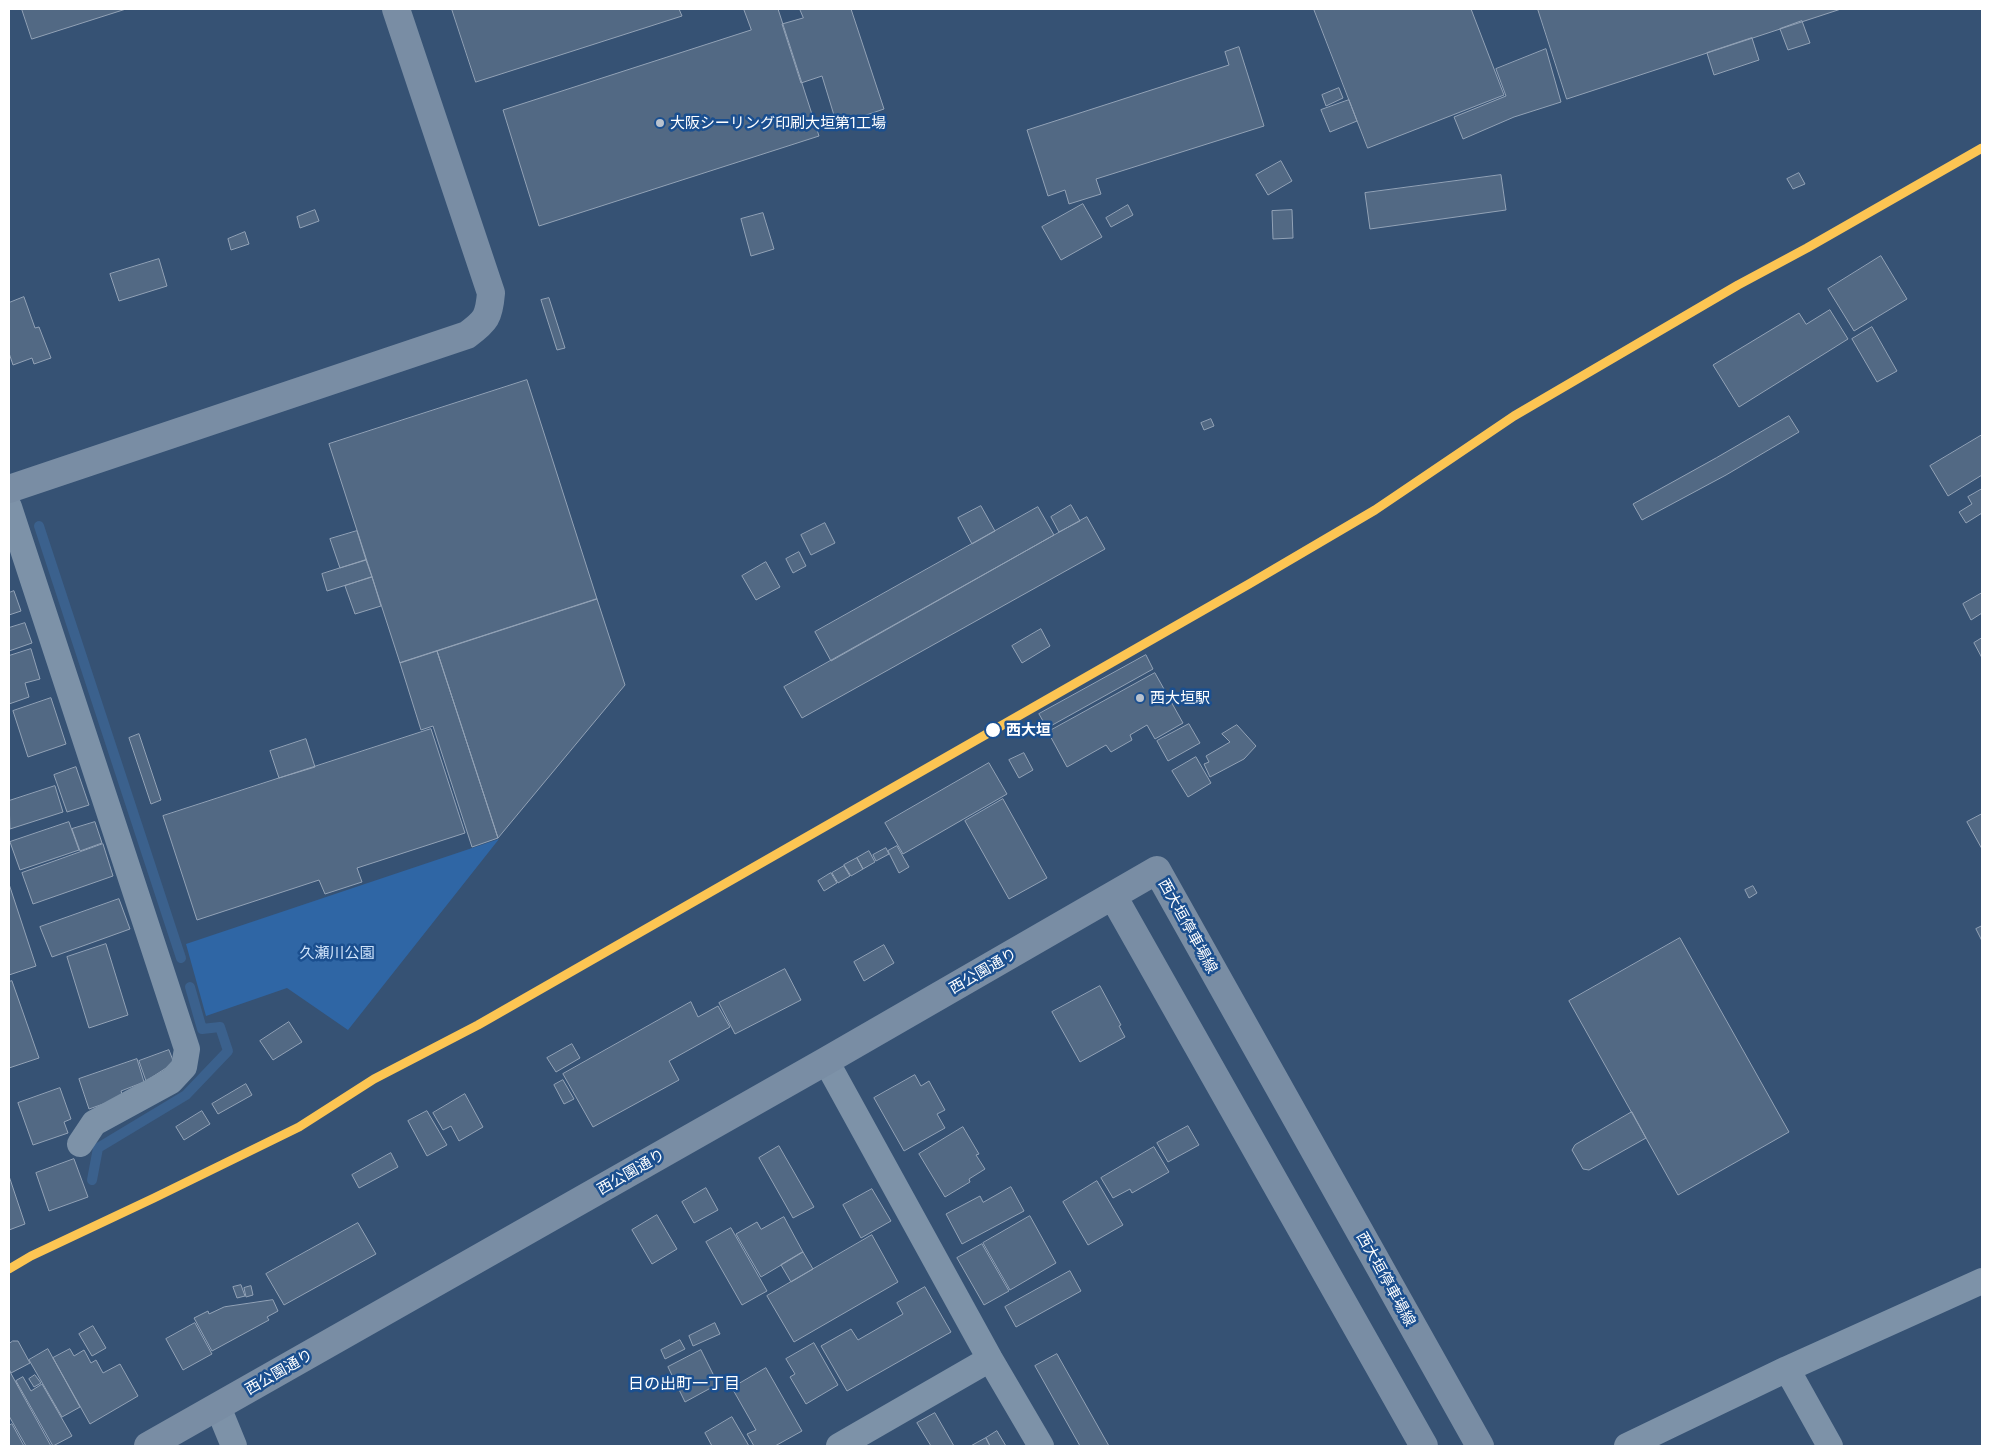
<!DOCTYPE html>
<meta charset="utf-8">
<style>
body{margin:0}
#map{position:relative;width:1991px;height:1455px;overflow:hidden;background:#365274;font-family:"Exo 2",sans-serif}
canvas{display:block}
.frame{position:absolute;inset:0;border:10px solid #fff;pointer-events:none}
</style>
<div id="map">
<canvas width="1991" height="1455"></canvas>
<div class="frame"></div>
</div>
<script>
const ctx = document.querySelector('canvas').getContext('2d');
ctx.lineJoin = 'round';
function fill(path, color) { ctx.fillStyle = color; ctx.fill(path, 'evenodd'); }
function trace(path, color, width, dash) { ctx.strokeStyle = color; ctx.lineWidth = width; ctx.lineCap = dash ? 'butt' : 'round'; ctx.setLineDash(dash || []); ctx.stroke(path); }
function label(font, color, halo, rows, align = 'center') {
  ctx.font = font + ' "Exo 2","Noto Sans JP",sans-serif'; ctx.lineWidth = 5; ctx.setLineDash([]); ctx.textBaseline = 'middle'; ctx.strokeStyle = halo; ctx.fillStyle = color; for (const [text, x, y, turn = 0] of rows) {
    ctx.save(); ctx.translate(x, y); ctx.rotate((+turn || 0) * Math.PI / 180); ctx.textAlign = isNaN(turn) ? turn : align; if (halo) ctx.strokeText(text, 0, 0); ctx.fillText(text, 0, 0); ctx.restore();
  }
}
fill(new Path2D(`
 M 499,839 L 348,1030 L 287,988 L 206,1016 L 186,944 Z`), '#2f66a5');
trace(new Path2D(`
 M 39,526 L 181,958
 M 92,1180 L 98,1148 L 186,1095 L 228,1051 L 220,1027 L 202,1029 L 190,987`), '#3b618d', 10);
const building = new Path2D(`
 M 22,9 L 126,9 L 32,39 Z
 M 452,9 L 679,9 L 682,16 L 476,82 Z
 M 744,9 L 778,9 L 819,136 L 539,226 L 503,110 L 751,30 Z
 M 800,9 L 851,9 L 884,109 L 837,125 L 822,76 L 801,83 L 782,24 L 803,18 Z
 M 1314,9 L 1471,9 L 1504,95 L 1368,148 Z
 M 1538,9 L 1841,9 L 1567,99 Z
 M 1802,21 L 1810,43 L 1788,50 L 1780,29 Z
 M 1752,38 L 1759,60 L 1714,75 L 1707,53 Z
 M 1239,47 L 1264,126 L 1096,179 L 1101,194 L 1069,204 L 1065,190 L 1048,196 L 1027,130 L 1229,65 L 1225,52 Z
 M 1546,49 L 1561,102 L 1514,117 L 1463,139 L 1454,117 L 1506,96 L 1496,69 Z
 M 1339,88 L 1343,98 L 1326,106 L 1322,95 Z
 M 1349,100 L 1357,121 L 1330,132 L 1321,110 Z
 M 1281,161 L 1292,181 L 1268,195 L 1256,175 Z
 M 1799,173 L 1805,184 L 1793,189 L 1787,179 Z
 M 1501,175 L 1506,210 L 1370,229 L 1365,193 Z
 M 1083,204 L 1102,237 L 1061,260 L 1042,227 Z
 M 1128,205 L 1133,215 L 1111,227 L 1106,218 Z
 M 315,210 L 319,221 L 300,228 L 297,217 Z
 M 1292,210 L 1293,238 L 1273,239 L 1272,211 Z
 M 763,213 L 774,249 L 751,256 L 741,219 Z
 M 245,232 L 249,244 L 231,250 L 228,239 Z
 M 1881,256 L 1907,299 L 1854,331 L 1828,289 Z
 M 159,259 L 167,286 L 119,301 L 110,274 Z
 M 24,297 L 35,328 L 39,327 L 51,358 L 34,364 L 32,358 L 13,365 L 9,353 L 9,303 Z
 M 549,298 L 565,348 L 557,350 L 541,300 Z
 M 1830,310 L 1848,339 L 1739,407 L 1713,365 L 1799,313 L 1806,324 Z
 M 1872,327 L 1897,371 L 1877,382 L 1852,339 Z
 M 527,380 L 597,599 L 400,663 L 329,444 Z
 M 1789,416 L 1799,432 L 1726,475 L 1642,520 L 1633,504 L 1716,458 Z
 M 1211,419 L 1214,426 L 1204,430 L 1201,423 Z
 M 1982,435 L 1982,475 L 1948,496 L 1930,466 Z
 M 1982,489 L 1982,513 L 1966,523 L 1959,512 L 1972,504 L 1968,497 Z
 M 1071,505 L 1080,521 L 1059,532 L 1051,517 Z
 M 981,506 L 995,531 L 972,544 L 958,518 Z
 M 1038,507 L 1054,535 L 831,661 L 815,632 Z
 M 1087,517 L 1105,549 L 802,718 L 784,687 Z
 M 825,523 L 835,543 L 811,555 L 801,535 Z
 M 357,531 L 366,560 L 340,568 L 330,539 Z
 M 799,552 L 806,566 L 793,573 L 786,559 Z
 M 366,560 L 372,577 L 327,591 L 322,574 Z
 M 766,562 L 780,587 L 756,600 L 742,576 Z
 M 372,577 L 381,606 L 355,614 L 345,586 Z
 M 14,591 L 21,611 L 9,615 L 9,593 Z
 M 1982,593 L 1982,613 L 1971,620 L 1963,604 Z
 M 597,599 L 625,685 L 498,838 L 437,651 Z
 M 25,623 L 32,643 L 9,651 L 9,628 Z
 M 1041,629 L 1050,646 L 1022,663 L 1012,646 Z
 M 1982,638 L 1982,658 L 1974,643 Z
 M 31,649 L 40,679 L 25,683 L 29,697 L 9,704 L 9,656 Z
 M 437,651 L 498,838 L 472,847 L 433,726 L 421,730 L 400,663 Z
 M 1146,655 L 1153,669 L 1047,728 L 1039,714 Z
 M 1155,673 L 1183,723 L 1155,739 L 1147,725 L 1130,735 L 1132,740 L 1111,752 L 1106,745 L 1067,767 L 1048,732 Z
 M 51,698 L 66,744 L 28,757 L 13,711 Z
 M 1189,724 L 1200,743 L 1168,761 L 1157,741 Z
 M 1237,725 L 1256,746 L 1244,759 L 1210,777 L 1204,764 L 1209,762 L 1206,756 L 1230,742 L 1222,734 Z
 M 431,729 L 465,833 L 357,868 L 362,882 L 325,894 L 319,880 L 197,920 L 163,816 Z
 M 139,734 L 161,800 L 151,804 L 129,738 Z
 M 306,739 L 315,767 L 279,778 L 270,751 Z
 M 1024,753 L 1033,770 L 1019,778 L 1009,760 Z
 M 1196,757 L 1211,783 L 1188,797 L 1172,771 Z
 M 989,763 L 1007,794 L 903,854 L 885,823 Z
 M 76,767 L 89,805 L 67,812 L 54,775 Z
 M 55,786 L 63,812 L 10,829 L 9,801 Z
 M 1003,799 L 1047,878 L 1009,899 L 965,821 Z
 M 1982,814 L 1982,849 L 1967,822 Z
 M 69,822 L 79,850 L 20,870 L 10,842 Z
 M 95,822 L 102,843 L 80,851 L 72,829 Z
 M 103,844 L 113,876 L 33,904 L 22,873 Z
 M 897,846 L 909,867 L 899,873 L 888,851 Z
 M 886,848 L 889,854 L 876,861 L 873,855 Z
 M 869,851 L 875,862 L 863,869 L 857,858 Z
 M 857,858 L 863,869 L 851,876 L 844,865 Z
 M 844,866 L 850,876 L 838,883 L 832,873 Z
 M 831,873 L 837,883 L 824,891 L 818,881 Z
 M 9,884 L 36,966 L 9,975 Z
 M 1753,886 L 1757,893 L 1749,898 L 1745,890 Z
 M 119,899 L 130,929 L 52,957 L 40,927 Z
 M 1982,926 L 1982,941 L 1976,929 Z
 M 1680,938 L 1789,1132 L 1678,1195 L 1569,1001 Z
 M 106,944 L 128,1015 L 89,1028 L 67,957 Z
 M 884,945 L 894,963 L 864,981 L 854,962 Z
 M 785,969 L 801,1000 L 735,1034 L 719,1003 Z
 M 12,981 L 39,1058 L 9,1068 L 9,982 Z
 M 1100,986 L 1121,1025 L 1119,1026 L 1125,1037 L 1080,1062 L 1052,1012 Z
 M 691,1002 L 698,1017 L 718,1006 L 730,1027 L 669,1061 L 679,1080 L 593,1127 L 563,1074 Z
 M 289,1022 L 302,1042 L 273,1060 L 260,1041 Z
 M 572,1044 L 580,1058 L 556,1072 L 547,1058 Z
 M 169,1050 L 174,1063 L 146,1081 L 139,1061 Z
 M 137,1059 L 144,1082 L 121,1091 L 123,1097 L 89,1109 L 79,1079 Z
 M 915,1075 L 921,1086 L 929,1081 L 945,1110 L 937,1114 L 945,1128 L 904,1151 L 874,1098 Z
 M 563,1080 L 574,1099 L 564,1104 L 554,1085 Z
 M 246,1084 L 252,1095 L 218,1114 L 212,1104 Z
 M 60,1088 L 71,1119 L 64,1122 L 68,1133 L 33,1145 L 18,1103 Z
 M 465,1094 L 483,1127 L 459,1141 L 451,1126 L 443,1130 L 433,1113 Z
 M 202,1111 L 210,1124 L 184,1140 L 176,1127 Z
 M 427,1111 L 447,1145 L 427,1156 L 408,1121 Z
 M 1632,1112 L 1646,1138 L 1589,1170 L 1583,1169 L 1572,1150 L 1575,1145 Z
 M 1188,1126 L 1199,1145 L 1168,1162 L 1157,1143 Z
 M 963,1127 L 979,1154 L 976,1155 L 985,1169 L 969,1179 L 970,1182 L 945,1197 L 919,1154 Z
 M 779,1146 L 814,1207 L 793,1218 L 759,1158 Z
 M 1154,1147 L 1169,1172 L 1132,1193 L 1130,1189 L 1113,1198 L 1101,1178 Z
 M 391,1153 L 398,1167 L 359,1188 L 352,1175 Z
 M 74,1159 L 88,1197 L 49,1211 L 36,1173 Z
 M 9,1176 L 25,1224 L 9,1230 Z
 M 1097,1181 L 1123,1225 L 1088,1245 L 1063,1202 Z
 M 1011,1187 L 1024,1211 L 962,1244 L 946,1214 L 980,1196 L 983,1202 Z
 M 706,1188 L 718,1210 L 694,1223 L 682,1202 Z
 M 872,1189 L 891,1221 L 861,1238 L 843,1205 Z
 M 657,1215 L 677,1249 L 652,1264 L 632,1230 Z
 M 1030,1216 L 1056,1263 L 1010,1290 L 983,1243 Z
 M 784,1217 L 803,1252 L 761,1277 L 736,1234 L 757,1222 L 761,1229 Z
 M 358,1223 L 376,1254 L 284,1305 L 266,1274 Z
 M 731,1228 L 767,1291 L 742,1305 L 706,1242 Z
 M 872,1235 L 898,1282 L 794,1342 L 767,1296 Z
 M 982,1244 L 1009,1291 L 984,1305 L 957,1258 Z
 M 803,1252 L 813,1269 L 791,1282 L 781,1265 Z
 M 1070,1271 L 1081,1291 L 1016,1327 L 1005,1307 Z
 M 241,1285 L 245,1296 L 237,1298 L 233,1287 Z
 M 251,1286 L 253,1295 L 246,1297 L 244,1288 Z
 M 925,1287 L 951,1332 L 847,1391 L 821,1346 L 851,1329 L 858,1340 L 903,1314 L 897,1303 Z
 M 273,1300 L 278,1311 L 267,1317 L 269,1320 L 212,1351 L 194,1318 L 208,1311 L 209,1314 L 224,1307 Z
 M 195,1323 L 212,1354 L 183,1370 L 166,1339 Z
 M 715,1323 L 720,1334 L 693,1346 L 689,1336 Z
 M 93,1326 L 106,1348 L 92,1356 L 79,1334 Z
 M 680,1340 L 685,1349 L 665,1359 L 661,1350 Z
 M 13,1341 L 18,1341 L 30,1363 L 11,1373 L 9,1369 L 9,1344 Z
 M 814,1343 L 838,1385 L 806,1404 L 790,1377 L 795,1374 L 786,1359 Z
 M 48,1349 L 80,1407 L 62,1417 L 29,1360 Z
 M 70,1349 L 74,1356 L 84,1350 L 91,1363 L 96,1360 L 103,1373 L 120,1364 L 138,1396 L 90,1424 L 53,1358 Z
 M 701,1350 L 718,1384 L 685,1402 L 668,1367 Z
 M 1057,1354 L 1109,1446 L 1080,1446 L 1035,1366 Z
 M 766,1368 L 802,1431 L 775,1446 L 754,1446 L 747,1434 L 756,1430 L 732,1388 Z
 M 9,1370 L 51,1446 L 26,1446 L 9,1416 Z
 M 35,1375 L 41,1383 L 34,1387 L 29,1379 Z
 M 23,1377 L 31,1391 L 42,1384 L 72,1436 L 53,1446 L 16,1381 Z
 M 935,1413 L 954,1446 L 931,1446 L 917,1423 Z
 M 732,1417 L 749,1446 L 712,1446 L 705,1433 Z
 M 12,1424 L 24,1446 L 9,1446 L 9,1426 Z
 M 997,1431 L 1006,1446 L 990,1446 L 986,1438 Z
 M 986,1438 L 990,1446 L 971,1446 Z`);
fill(building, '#526984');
trace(building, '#92a2b6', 1);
trace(new Path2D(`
 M 9,507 L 187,1049 L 184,1067 L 171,1081 L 94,1123 L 80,1144
 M 826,1061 L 990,1359 L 1041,1446
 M 1787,1369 L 1830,1446
 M 218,1407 L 234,1446
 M 839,1446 L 990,1359
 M 1627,1446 L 1787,1369 L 1982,1281`), '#7d92a8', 26);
trace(new Path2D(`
 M 9,489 L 467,335 C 486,321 489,317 491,293 L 396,9
 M 1113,896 L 1424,1446
 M 148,1446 L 826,1061 L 1157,870 L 1480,1446`), '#798da4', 28);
trace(new Path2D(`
 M 9,1269 L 31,1256 L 154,1198 L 299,1127 L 374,1079 L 478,1025 L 1249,584 L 1375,510 L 1514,416 L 1738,285 L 1807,248 L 1982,148`), '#fcc553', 9);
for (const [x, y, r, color] of [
 [660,123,5,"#b9c2ce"],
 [1140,698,5,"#b9c2ce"],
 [993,730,8,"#fff"]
]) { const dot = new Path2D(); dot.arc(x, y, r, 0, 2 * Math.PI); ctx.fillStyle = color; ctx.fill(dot); trace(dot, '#1b4f8f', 2); }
label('15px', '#fff', '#1b4f8f', [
 ["大阪シーリング印刷大垣第1工場",670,123],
 ["西大垣駅",1150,698]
], 'left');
label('bold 15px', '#fff', '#1b4f8f', [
 ["西大垣",1006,730]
], 'left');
label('15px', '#fff', '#1b4f8f', [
 ["西大垣停車場線",1188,926,61],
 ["西公園通り",983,971,-30],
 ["西公園通り",631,1172,-30],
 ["西大垣停車場線",1386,1279,61],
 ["西公園通り",279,1372,-30]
]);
label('15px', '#cfe3fa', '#1b4f8f', [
 ["久瀬川公園",337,953]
]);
label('16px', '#fff', '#1b4f8f', [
 ["日の出町一丁目",684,1384]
]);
</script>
